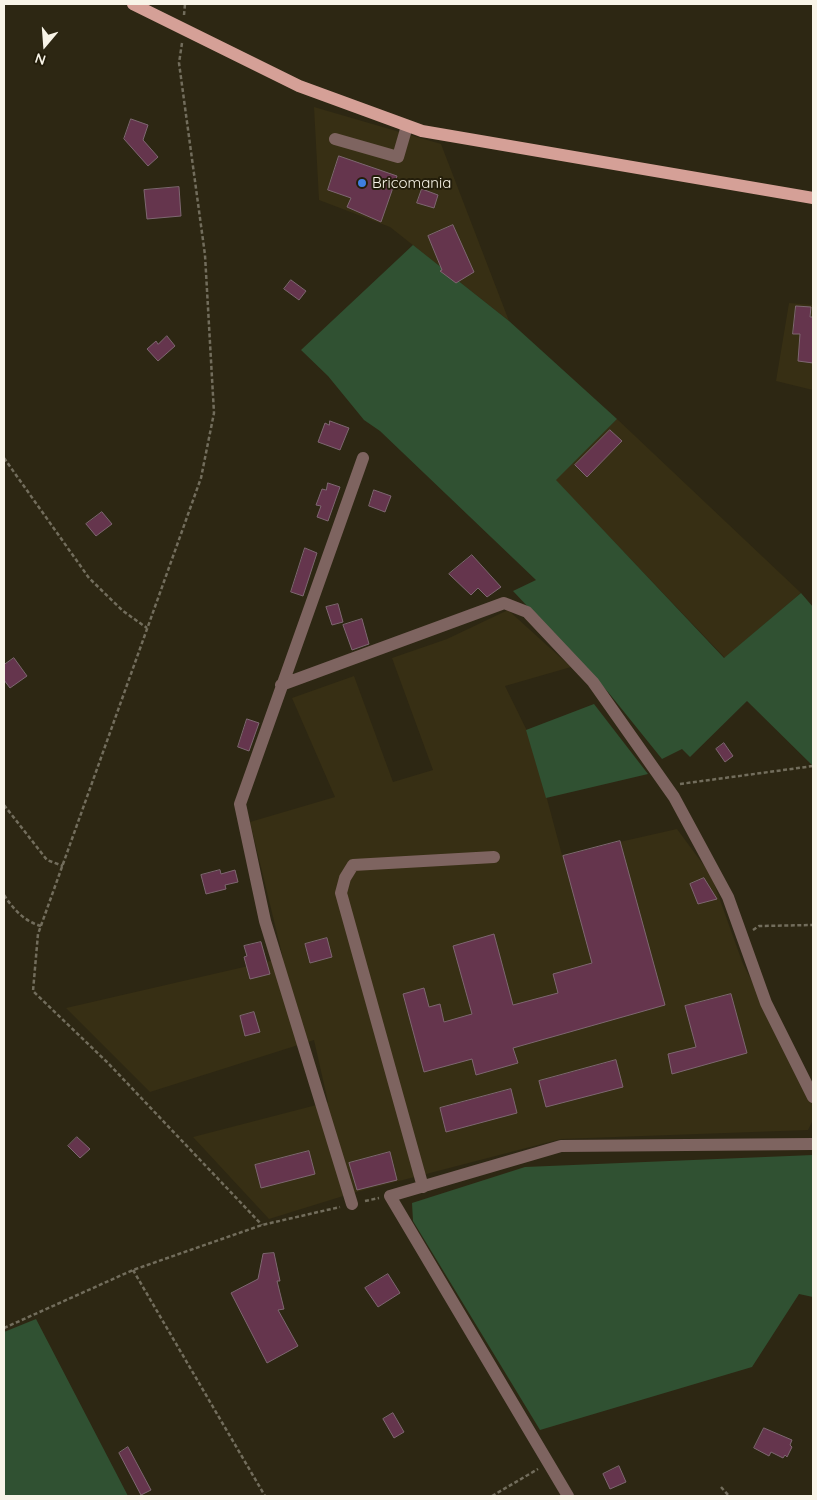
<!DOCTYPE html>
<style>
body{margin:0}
#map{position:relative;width:817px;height:1500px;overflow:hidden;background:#2d2713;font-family:Quicksand,sans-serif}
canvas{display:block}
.frame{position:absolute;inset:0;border:5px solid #f8f4e8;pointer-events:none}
.north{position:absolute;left:20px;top:20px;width:50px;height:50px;-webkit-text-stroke:4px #231d0a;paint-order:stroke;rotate:198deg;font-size:14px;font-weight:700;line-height:20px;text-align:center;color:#f8f4e8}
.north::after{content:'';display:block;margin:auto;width:18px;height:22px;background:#f8f4e8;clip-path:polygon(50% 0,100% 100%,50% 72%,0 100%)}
</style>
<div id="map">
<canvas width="817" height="1500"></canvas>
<div class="frame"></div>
<div class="north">N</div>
</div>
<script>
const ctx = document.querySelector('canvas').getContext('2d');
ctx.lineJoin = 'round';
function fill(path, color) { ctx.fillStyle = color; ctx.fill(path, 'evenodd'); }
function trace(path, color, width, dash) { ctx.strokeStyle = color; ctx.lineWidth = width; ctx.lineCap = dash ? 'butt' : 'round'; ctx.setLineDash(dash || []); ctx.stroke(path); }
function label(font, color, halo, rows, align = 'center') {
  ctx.font = font + ' Quicksand,sans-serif'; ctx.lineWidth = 4; ctx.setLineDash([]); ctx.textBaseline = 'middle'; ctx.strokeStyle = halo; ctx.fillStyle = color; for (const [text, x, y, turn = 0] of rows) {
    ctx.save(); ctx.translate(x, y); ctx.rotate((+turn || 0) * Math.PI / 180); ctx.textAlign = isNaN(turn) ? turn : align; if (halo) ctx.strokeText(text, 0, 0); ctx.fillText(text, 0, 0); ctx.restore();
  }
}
fill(new Path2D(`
 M 314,107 L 441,144 L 509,321 L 390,227 L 319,200 Z
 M 789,303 L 813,305 L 813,390 L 776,381 Z
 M 617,419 L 801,593 L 725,658 L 555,480 Z
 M 508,610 L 571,667 L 505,686 L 531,739 L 562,855 L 677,829 L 711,875 L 743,964 L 813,1099 L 813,1120 L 808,1130 L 561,1139 L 353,1193 L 269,1219 L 193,1137 L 328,1102 L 314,1040 L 150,1092 L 66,1008 L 283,958 L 250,822 L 335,797 L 292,698 L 354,676 L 393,782 L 433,770 L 392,658 L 447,639 Z`), '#372f14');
fill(new Path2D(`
 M 413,245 L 509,321 L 617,419 L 556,480 L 724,658 L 801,593 L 813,607 L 813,766 L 747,701 L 690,757 L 682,749 L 662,759 L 608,692 L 513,591 L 536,580 L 380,431 L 364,420 L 328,376 L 301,350 Z
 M 594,704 L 648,774 L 546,798 L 526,730 Z
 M 813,1155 L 813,1297 L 799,1294 L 752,1367 L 540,1430 L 413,1221 L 412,1203 L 525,1167 Z
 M 36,1319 L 128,1496 L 4,1496 L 4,1332 Z`), '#305132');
const building = new Path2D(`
 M 131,119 L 148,125 L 143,140 L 158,157 L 148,166 L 124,139 Z
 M 339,156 L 397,176 L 381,222 L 347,207 L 351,198 L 328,190 Z
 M 179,187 L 181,216 L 147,219 L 144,190 Z
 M 422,189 L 438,195 L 434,208 L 417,203 Z
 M 453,225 L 474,272 L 456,283 L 440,271 L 442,270 L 428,236 Z
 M 291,280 L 306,291 L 299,300 L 284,289 Z
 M 796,306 L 811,307 L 810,317 L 813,317 L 813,363 L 798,361 L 800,334 L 793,334 Z
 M 167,336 L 175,346 L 158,361 L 147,349 L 156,341 L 158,344 Z
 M 330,421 L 349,428 L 340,450 L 318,442 L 325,423 L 329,425 Z
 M 610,430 L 622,441 L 587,477 L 575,465 Z
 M 328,483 L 340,487 L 328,521 L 317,517 L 321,506 L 316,505 L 322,489 L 326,490 Z
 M 374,490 L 391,496 L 385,512 L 369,506 Z
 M 102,512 L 112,524 L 96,536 L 86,524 Z
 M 305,548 L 317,553 L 303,596 L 291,592 Z
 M 472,555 L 501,587 L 487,597 L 478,588 L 471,595 L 449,574 Z
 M 338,604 L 343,622 L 332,625 L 326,607 Z
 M 362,619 L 369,644 L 352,650 L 343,625 Z
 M 14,658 L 27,676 L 10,688 L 4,680 L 4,665 Z
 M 247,719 L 259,723 L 249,751 L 238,747 Z
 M 724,743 L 733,756 L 725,762 L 716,749 Z
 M 620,841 L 665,1005 L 513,1048 L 518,1063 L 476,1075 L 472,1059 L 424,1072 L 403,994 L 424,988 L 429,1007 L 440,1004 L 444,1022 L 472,1014 L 453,946 L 494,934 L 513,1005 L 558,993 L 553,974 L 592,963 L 563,856 Z
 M 220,870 L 221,874 L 235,870 L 238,882 L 225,885 L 226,889 L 206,894 L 201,875 Z
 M 704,878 L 717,899 L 698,904 L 690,884 Z
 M 327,938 L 332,957 L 310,963 L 305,944 Z
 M 261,942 L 270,974 L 250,979 L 244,957 L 247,956 L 244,946 Z
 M 731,994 L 747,1053 L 672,1074 L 668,1054 L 696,1047 L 685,1006 Z
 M 254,1012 L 260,1032 L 245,1036 L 240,1016 Z
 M 616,1060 L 623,1087 L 546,1107 L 539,1081 Z
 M 511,1089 L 517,1113 L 446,1132 L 440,1108 Z
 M 77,1137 L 90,1149 L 80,1158 L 68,1146 Z
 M 309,1151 L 315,1174 L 261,1188 L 255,1165 Z
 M 390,1152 L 397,1180 L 357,1190 L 349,1163 Z
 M 274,1253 L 280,1281 L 277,1281 L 284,1309 L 278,1310 L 298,1346 L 267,1363 L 231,1293 L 258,1279 L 263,1254 Z
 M 388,1274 L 400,1293 L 378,1307 L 365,1288 Z
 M 393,1413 L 404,1432 L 394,1438 L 383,1419 Z
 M 764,1428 L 792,1440 L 790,1445 L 792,1447 L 787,1457 L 785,1455 L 783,1458 L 771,1452 L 769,1456 L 754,1448 Z
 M 128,1447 L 151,1490 L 141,1495 L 119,1453 Z
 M 619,1466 L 626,1482 L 610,1489 L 603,1474 Z`);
fill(building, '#65354d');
trace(building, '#7e6771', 1);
trace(new Path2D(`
 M 184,15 L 185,4
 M 182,43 L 179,63 L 205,255 L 214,413 L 201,478 L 38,934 L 33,991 L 107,1062 L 262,1225
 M 4,458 L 89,578 L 123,611 L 147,628
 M 680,784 L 813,766
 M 4,805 L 47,860 L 63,866
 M 4,895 C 14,910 24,921 41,926
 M 753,930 L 759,926 L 813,925
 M 365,1201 L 379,1198
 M 133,1270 L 265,1496
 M 4,1328 L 133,1270 L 262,1225 L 340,1207
 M 721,1487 L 729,1496
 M 492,1496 L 538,1469`), '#726d5c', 2.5, [4, 2.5]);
trace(new Path2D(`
 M 335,139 L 398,157 L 407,126
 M 281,685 L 504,603 L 527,612 L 593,682 L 674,797 L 728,897 L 766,1003 L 813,1097
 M 423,1187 L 341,893 L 345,878 L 353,865 L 494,857
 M 352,1204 L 265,921 L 240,804 L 363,458
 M 568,1496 L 390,1196 L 561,1146 L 813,1144`), '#7e6460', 12);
trace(new Path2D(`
 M 133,4 L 299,86 L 422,131 L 813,198`), '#d5a097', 12);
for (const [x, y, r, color] of [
 [362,183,5,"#3f7fe0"]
]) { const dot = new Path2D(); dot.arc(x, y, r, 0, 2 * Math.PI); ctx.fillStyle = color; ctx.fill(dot); trace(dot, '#231d0a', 2); }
label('15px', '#f8f4e8', '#231d0a', [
 ["Bricomania",372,183]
], 'left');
</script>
